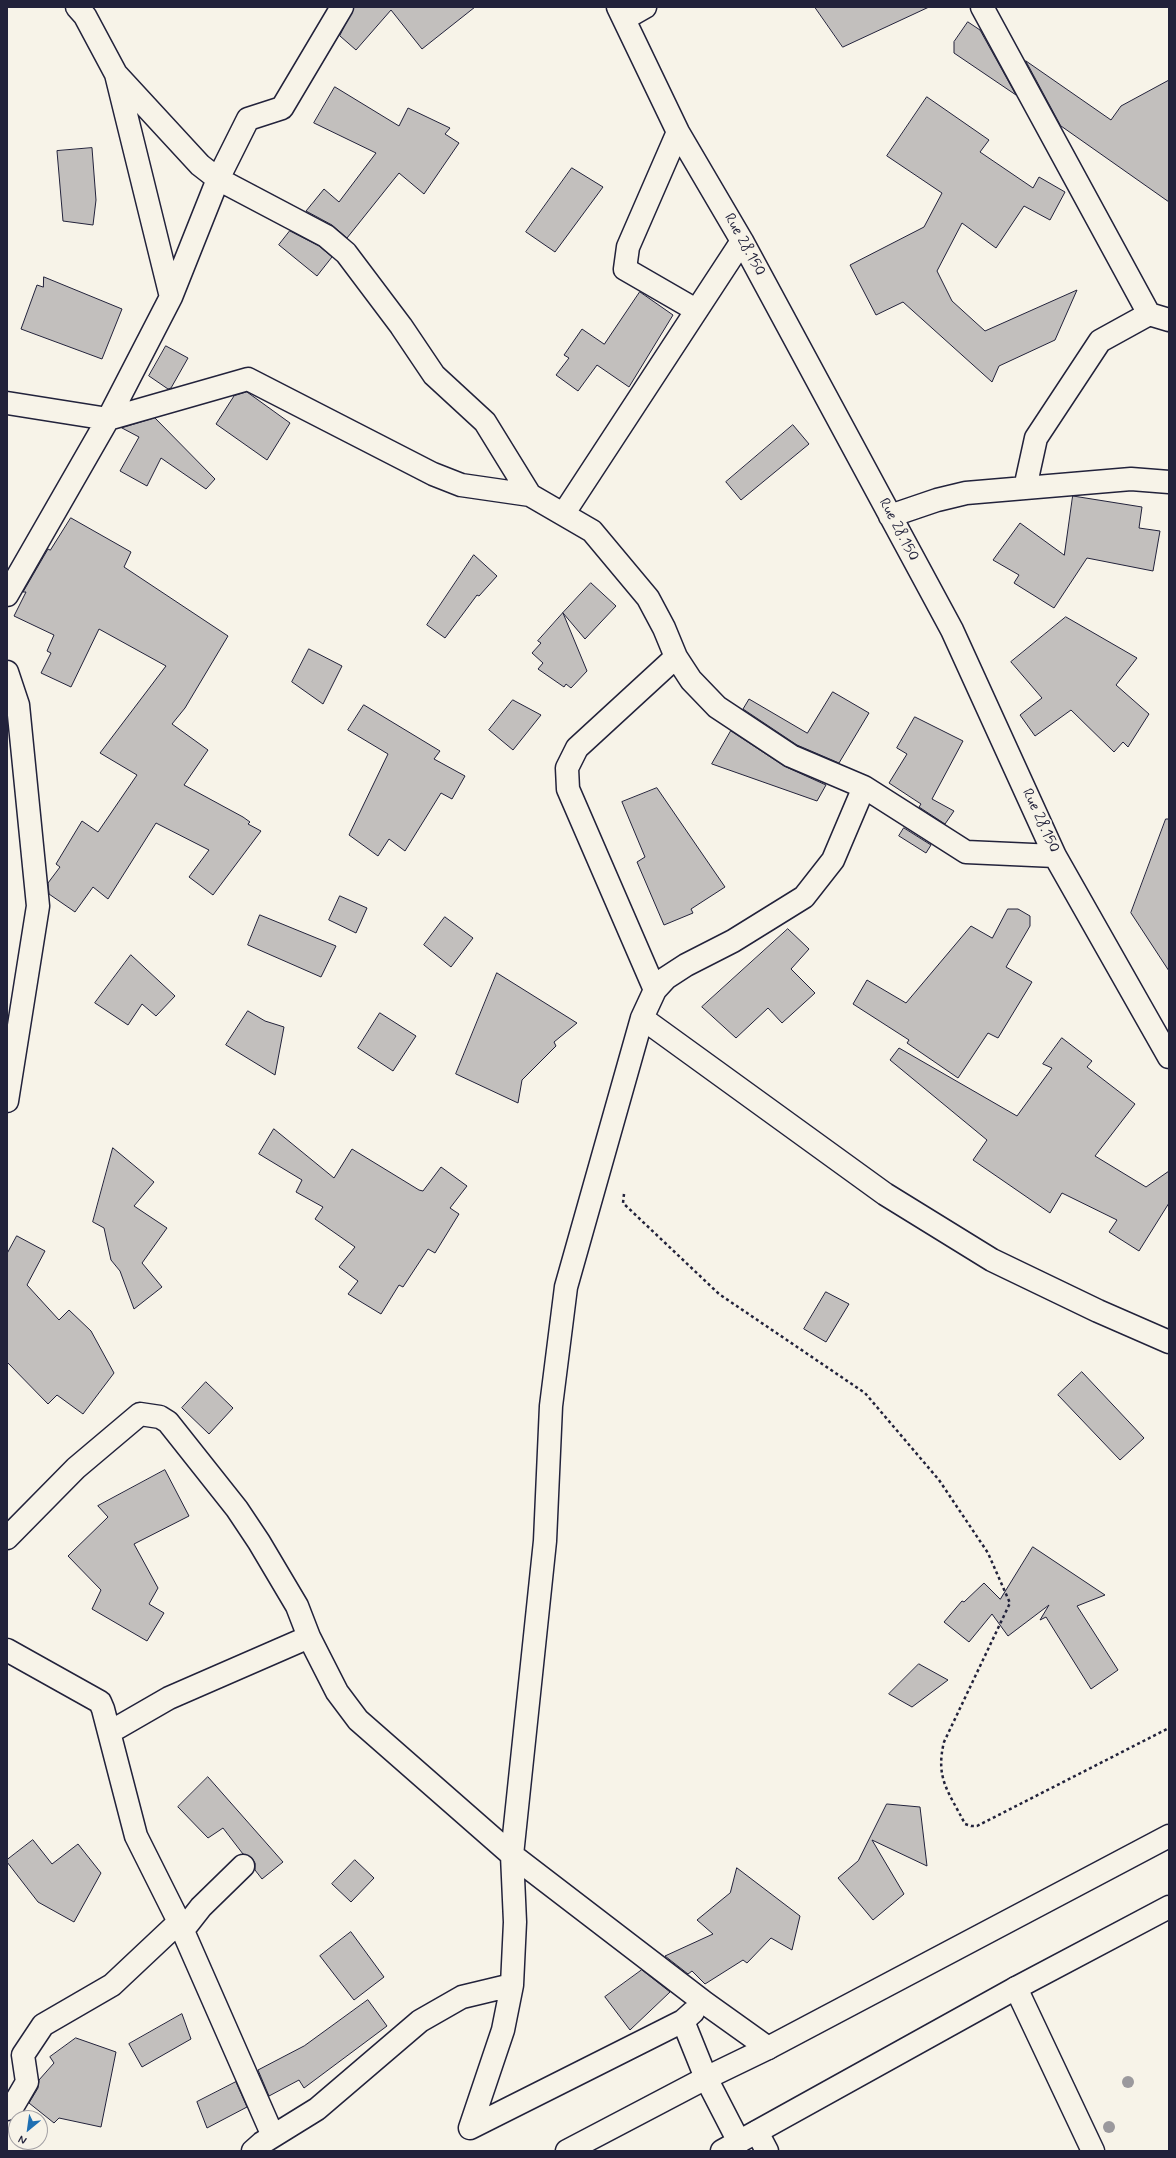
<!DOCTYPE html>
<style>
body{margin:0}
#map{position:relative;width:1176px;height:2158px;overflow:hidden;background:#f7f3e8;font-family:Mynerve,sans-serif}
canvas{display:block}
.frame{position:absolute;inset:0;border:8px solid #22223b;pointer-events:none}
.north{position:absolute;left:8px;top:2110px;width:40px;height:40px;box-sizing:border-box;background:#f7f3e8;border:1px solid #a29fa3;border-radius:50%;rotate:209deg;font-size:11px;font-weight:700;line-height:16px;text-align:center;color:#22223b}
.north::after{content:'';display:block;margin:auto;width:14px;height:18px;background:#1f6fb2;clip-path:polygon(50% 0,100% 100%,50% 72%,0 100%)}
</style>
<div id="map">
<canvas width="1176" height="2158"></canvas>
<div class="frame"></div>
<div class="north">N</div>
</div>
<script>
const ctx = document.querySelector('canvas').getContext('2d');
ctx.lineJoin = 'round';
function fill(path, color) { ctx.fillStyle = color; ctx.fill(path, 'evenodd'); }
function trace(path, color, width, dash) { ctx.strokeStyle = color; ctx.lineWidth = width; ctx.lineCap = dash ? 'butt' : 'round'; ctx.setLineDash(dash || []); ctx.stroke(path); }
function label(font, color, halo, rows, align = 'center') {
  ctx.font = font + ' Mynerve,sans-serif'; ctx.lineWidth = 3.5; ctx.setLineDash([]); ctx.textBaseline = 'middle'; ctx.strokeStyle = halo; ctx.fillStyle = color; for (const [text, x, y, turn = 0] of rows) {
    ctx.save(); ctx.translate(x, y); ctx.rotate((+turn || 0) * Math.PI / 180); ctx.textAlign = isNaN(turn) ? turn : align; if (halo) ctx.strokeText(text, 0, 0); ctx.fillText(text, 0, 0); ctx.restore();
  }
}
const building = new Path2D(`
 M 354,7 L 475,7 L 422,49 L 391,10 L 356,50 L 340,36 Z
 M 815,7 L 929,7 L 843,47 Z
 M 968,22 L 980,30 L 1016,95 L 954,53 L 954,42 Z
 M 1026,61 L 1111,120 L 1121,106 L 1169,80 L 1169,202 L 1061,126 Z
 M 335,87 L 399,126 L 408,108 L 450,128 L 445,134 L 459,143 L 424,194 L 399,173 L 347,238 L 332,225 L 306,211 L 324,189 L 339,202 L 376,153 L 314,123 Z
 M 927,97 L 989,140 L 980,152 L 1033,188 L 1039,177 L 1065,192 L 1050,220 L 1024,206 L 996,248 L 962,223 L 937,271 L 952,301 L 985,331 L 1077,290 L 1055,340 L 999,366 L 992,382 L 903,302 L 876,315 L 850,265 L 924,227 L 942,193 L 887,156 Z
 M 92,148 L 96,200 L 93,225 L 63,221 L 57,151 Z
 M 572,168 L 603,187 L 555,252 L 526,232 Z
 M 290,231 L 319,246 L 332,257 L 317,276 L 279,245 Z
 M 44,277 L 122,309 L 102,359 L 21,329 L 37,285 L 43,287 Z
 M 640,292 L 673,315 L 629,387 L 597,365 L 578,391 L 556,375 L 569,358 L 564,355 L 582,329 L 604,344 Z
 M 166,346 L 188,358 L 171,388 L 168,389 L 149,376 Z
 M 247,392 L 290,423 L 267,460 L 216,424 L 234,396 Z
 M 155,418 L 215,479 L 206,489 L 161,458 L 147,486 L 120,471 L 139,437 L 122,428 Z
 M 793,425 L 809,444 L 741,500 L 726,482 Z
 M 1073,496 L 1142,507 L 1139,528 L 1160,531 L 1153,571 L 1087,558 L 1054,608 L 1014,583 L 1019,575 L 993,560 L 1020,523 L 1064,555 Z
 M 71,518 L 131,552 L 124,567 L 228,636 L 185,708 L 172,724 L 208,750 L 184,785 L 243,817 L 250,822 L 248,824 L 261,831 L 213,895 L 189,877 L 209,850 L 156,823 L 108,899 L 93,887 L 75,912 L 49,894 L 48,883 L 60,867 L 56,864 L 82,821 L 98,832 L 137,775 L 100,753 L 166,666 L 99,629 L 71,687 L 41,673 L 51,653 L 47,651 L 54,635 L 14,616 L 26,592 L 23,592 L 48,549 L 50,550 Z
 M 474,555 L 497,576 L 479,596 L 477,595 L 445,638 L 427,625 Z
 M 591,583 L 616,606 L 585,639 L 563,613 Z
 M 563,613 L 587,671 L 571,688 L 566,684 L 564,687 L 538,669 L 543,663 L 532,653 L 541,643 L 538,641 Z
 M 1066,617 L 1137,658 L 1116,685 L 1149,714 L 1128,747 L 1123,742 L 1114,752 L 1071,710 L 1035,736 L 1020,715 L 1042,698 L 1011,662 Z
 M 309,649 L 342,666 L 323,704 L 292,682 Z
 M 833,692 L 869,713 L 839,763 L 797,745 L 743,709 L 749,699 L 807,733 Z
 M 513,700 L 541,715 L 513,750 L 489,730 Z
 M 364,705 L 440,751 L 434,759 L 465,776 L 452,799 L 441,793 L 405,851 L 389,839 L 378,856 L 349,835 L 388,754 L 348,730 Z
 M 915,717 L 963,741 L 932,799 L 954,811 L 945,824 L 919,807 L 921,804 L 889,783 L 907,754 L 897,748 Z
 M 731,731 L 784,766 L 826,785 L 817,801 L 712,764 Z
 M 657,788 L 725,887 L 691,909 L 693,913 L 664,925 L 637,862 L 645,857 L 622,802 Z
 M 1166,819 L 1169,819 L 1169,971 L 1131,913 Z
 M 904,828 L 931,845 L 926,853 L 899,836 Z
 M 340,896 L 367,908 L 356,933 L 329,920 Z
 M 1008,909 L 1018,909 L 1030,916 L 1030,926 L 1006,967 L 1032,982 L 998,1038 L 988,1033 L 958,1078 L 907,1043 L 909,1040 L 853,1004 L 867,980 L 906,1003 L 971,926 L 992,938 Z
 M 260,915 L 336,946 L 321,977 L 248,945 Z
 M 445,917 L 473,938 L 451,967 L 424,945 Z
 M 788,929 L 809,949 L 791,969 L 815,993 L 782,1023 L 768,1008 L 736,1038 L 702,1007 Z
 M 131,955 L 175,996 L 156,1016 L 142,1004 L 128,1025 L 95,1003 Z
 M 497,973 L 577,1023 L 554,1042 L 556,1046 L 522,1080 L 518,1103 L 456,1074 Z
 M 248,1011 L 265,1021 L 284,1027 L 275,1075 L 226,1045 Z
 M 380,1013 L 416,1036 L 393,1071 L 358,1048 Z
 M 1062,1038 L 1092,1061 L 1087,1067 L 1135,1104 L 1095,1156 L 1146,1187 L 1169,1171 L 1169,1203 L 1139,1251 L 1109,1232 L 1117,1220 L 1062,1193 L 1050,1213 L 973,1160 L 987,1140 L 890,1060 L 899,1048 L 1017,1116 L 1052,1068 L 1043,1064 Z
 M 274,1129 L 334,1178 L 352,1149 L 419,1190 L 423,1191 L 441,1167 L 467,1186 L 450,1208 L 459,1214 L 435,1253 L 428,1249 L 403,1287 L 399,1285 L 381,1314 L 348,1294 L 358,1281 L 339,1267 L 355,1247 L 315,1219 L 323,1207 L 296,1192 L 302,1180 L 259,1154 Z
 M 113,1148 L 154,1182 L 134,1206 L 167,1228 L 142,1263 L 162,1287 L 134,1309 L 120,1271 L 111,1260 L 104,1228 L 93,1222 Z
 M 17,1236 L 45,1251 L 27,1285 L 59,1320 L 69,1310 L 91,1331 L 114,1373 L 83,1414 L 57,1395 L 48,1404 L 7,1362 L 7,1254 Z
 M 826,1292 L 849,1304 L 826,1342 L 804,1329 Z
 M 1082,1372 L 1144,1438 L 1120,1460 L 1058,1395 Z
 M 206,1382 L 233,1408 L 209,1434 L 182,1408 Z
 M 165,1470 L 189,1516 L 134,1544 L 158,1588 L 149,1604 L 164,1613 L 147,1641 L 92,1609 L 101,1590 L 68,1556 L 108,1517 L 98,1506 Z
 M 1033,1547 L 1105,1595 L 1077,1606 L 1118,1670 L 1091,1689 L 1046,1617 L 1040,1620 L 1049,1605 L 1008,1636 L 992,1614 L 969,1642 L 944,1622 L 962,1601 L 964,1602 L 984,1583 L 1000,1599 Z
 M 919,1664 L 948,1680 L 912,1707 L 889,1694 Z
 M 208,1777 L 283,1862 L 262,1879 L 255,1870 L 255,1863 L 252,1858 L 243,1854 L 223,1828 L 208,1838 L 178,1807 Z
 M 887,1804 L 920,1807 L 927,1866 L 872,1840 L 904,1894 L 873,1920 L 838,1878 L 858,1861 Z
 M 33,1840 L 52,1864 L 78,1844 L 101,1873 L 74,1922 L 38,1902 L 7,1862 L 7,1860 Z
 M 355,1860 L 374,1878 L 351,1902 L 332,1884 Z
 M 737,1868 L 800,1916 L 792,1950 L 771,1938 L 747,1963 L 743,1960 L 705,1984 L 692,1971 L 688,1974 L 665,1956 L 713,1934 L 697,1920 L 730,1893 Z
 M 351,1932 L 384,1977 L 354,2000 L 320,1956 Z
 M 642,1970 L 670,1992 L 630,2030 L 605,1997 Z
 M 368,2000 L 387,2026 L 304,2088 L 299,2080 L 269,2096 L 258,2070 L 304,2046 Z
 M 182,2014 L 191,2039 L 142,2067 L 129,2044 Z
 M 76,2038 L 116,2052 L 101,2127 L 59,2118 L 54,2123 L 29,2103 L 38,2088 L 39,2080 L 54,2063 L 50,2057 Z
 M 236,2082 L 247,2107 L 207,2128 L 197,2102 Z`);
fill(building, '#c2bfbd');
trace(building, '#22223b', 1);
const minor = new Path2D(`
 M 618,7 L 678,132 L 742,241 L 952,630 L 1055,856 L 1169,1057
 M 982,7 L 1149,314
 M 624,19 L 645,7
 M 117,75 L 200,165 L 218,179 L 326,236 L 346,253 L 401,326 L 434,375 L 485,422 L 530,495
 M 678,132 L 628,247 L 625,269 L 696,310
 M 171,297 L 218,179 L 248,119 L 282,108 L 342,7
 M 7,403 L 108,419 L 248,379 L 433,474 L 461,485 L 530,495 L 592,531 L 648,598 L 664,628 L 676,657 L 691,680 L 717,707 L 791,756 L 864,787 L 966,852 L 1055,856
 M 1025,488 L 1036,438 L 1100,341 L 1149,314 L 1169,320
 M 564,513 L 742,241
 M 890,516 L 937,500 L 966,493 L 1131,479 L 1169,482
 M 7,595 L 108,419 L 171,297 L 116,74 L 85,16 L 77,7
 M 7,672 L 18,705 L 38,906 L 7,1101
 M 655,990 L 568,789 L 567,768 L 577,748 L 676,657
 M 642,1018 L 885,1194 L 992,1260 L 1098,1311 L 1169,1342
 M 7,1538 L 76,1468 L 140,1414 L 160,1417 L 168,1422 L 237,1509 L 259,1542 L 297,1606 L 309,1637 L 337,1692 L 358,1720 L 512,1855 L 705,2003 L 768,2048
 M 7,1650 L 100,1702 L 103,1709 L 136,1836 L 179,1922 L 273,2136
 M 110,1732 L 169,1698 L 309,1637
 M 183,1930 L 201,1907 L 243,1866
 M 1016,1988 L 1093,2151
 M 693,2012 L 683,2021 L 706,2078 L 739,2142
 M 7,2109 L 13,2106 L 27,2082 L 23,2055 L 43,2025 L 112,1985 L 179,1922
 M 470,2128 L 503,2030 L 512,1985 L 515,1922 L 512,1855 L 545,1541 L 551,1406 L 566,1287 L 642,1018 L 655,990 L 666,978 L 686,965 L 733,941 L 804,897 L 833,860 L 864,787
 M 470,2128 L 683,2021
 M 757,2132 L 767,2151
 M 253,2151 L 262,2143 L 317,2109 L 420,2021 L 462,1997 L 512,1985`);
const major = new Path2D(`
 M 567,2151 L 706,2078 L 768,2048 L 1169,1836
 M 722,2151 L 1016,1988 L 1169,1907`);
trace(minor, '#22223b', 25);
trace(major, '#22223b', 25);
trace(new Path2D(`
 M 624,1194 L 623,1203 L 719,1294 L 865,1393 L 939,1480 L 988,1553 L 1010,1603 L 944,1742 C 935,1779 949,1792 965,1824 L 971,1826 L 977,1826 L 1169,1728`), '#22223b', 2.5, [3, 3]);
trace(minor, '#f7f3e8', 22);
trace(major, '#f7f3e8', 22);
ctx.fillStyle = '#9b999d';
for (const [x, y] of [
 [1128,2082],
 [1109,2127]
]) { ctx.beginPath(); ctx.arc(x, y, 6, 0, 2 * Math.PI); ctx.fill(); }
label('15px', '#22223b', '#f7f3e8', [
 ["Rue 28.150",744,245,61],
 ["Rue 28.150",898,530,62],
 ["Rue 28.150",1040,821,65]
]);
</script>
